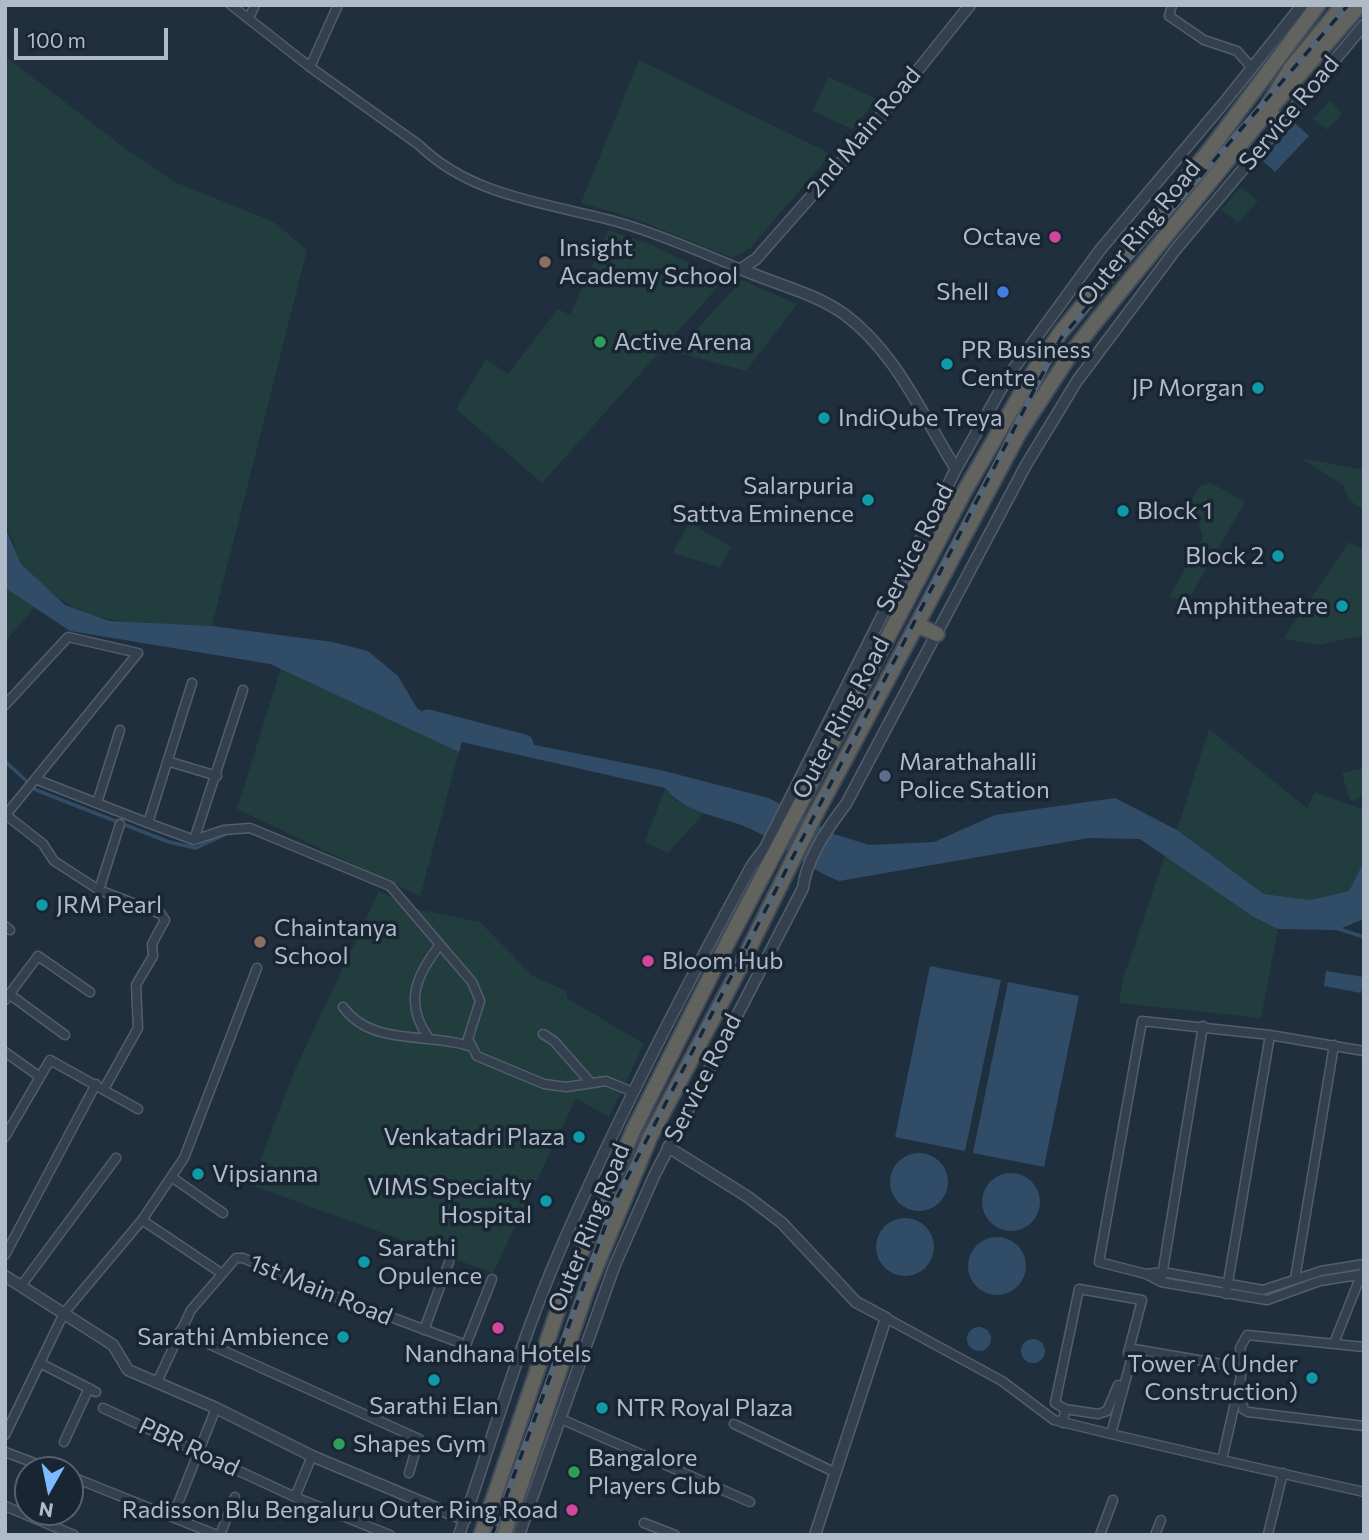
<!DOCTYPE html>
<style>
body{margin:0}
#map{position:relative;width:1369px;height:1540px;overflow:hidden;background:#202f3d;font-family:Commissioner,sans-serif}
canvas{display:block}
.frame{position:absolute;inset:0;border:7px solid #afbbc9;pointer-events:none}
.north{position:absolute;left:14px;top:1456px;width:70px;height:70px;box-sizing:border-box;background:#192532;border:2px solid #55616e;border-radius:50%;rotate:189deg;font-size:19px;font-weight:700;line-height:28px;text-align:center;color:#afbbc9}
.north::after{content:'';display:block;margin:auto;width:24px;height:32px;background:#7ebaff;clip-path:polygon(50% 0,100% 100%,50% 72%,0 100%)}
.scale{position:absolute;left:14px;top:28px;width:154px;height:32px;box-sizing:border-box;border:4px solid #afbbc9;border-top:0;padding-left:9px;font-size:21px;line-height:24px;white-space:nowrap;color:#afbbc9;-webkit-text-stroke:5px #192532;paint-order:stroke}
</style>
<div id="map">
<canvas width="1369" height="1540"></canvas>
<div class="frame"></div>
<div class="north">N</div>
<div class="scale">100 m</div>
</div>
<script>
const ctx = document.querySelector('canvas').getContext('2d');
ctx.lineJoin = 'round';
function fill(path, color) { ctx.fillStyle = color; ctx.fill(path, 'evenodd'); }
function trace(path, color, width, dash) { ctx.strokeStyle = color; ctx.lineWidth = width; ctx.lineCap = dash ? 'butt' : 'round'; ctx.setLineDash(dash || []); ctx.stroke(path); }
function label(font, color, halo, rows, align = 'center') {
  ctx.font = font + ' Commissioner,sans-serif'; ctx.lineWidth = 7; ctx.setLineDash([]); ctx.textBaseline = 'middle'; ctx.strokeStyle = halo; ctx.fillStyle = color; for (const [text, x, y, turn = 0] of rows) {
    ctx.save(); ctx.translate(x, y); ctx.rotate((+turn || 0) * Math.PI / 180); ctx.textAlign = isNaN(turn) ? turn : align; if (halo) ctx.strokeText(text, 0, 0); ctx.fillText(text, 0, 0); ctx.restore();
  }
}
fill(new Path2D(`
 M 5,56 L 126,149 L 175,182 L 274,222 L 307,250 L 212,626 C 135,623 77,630 23,566 C 14,555 15,538 5,527 Z
 M 639,60 L 831,154 L 750,248 L 733,258 L 630,217 L 581,203 Z
 M 828,77 L 877,99 L 852,129 L 813,111 Z
 M 1330,100 L 1342,114 L 1327,130 L 1313,119 Z
 M 1241,187 L 1258,201 L 1238,223 L 1221,210 Z
 M 608,230 L 652,245 L 724,280 L 542,483 L 456,409 L 486,359 L 508,374 L 558,309 L 570,315 Z
 M 742,280 L 797,304 L 746,371 L 676,352 Z
 M 1301,458 L 1364,470 L 1364,510 L 1349,500 L 1343,485 Z
 M 1211,483 L 1245,502 L 1188,600 L 1169,597 L 1203,538 L 1192,499 L 1200,486 Z
 M 690,523 L 731,547 L 720,567 L 672,553 Z
 M 1349,542 L 1364,551 L 1364,635 L 1319,645 L 1283,639 Z
 M 5,588 L 34,608 L 5,642 Z
 M 281,668 L 459,752 L 420,896 L 237,809 Z
 M 1209,729 L 1307,808 L 1315,792 L 1364,810 L 1364,861 L 1349,891 L 1311,900 L 1264,894 L 1177,830 Z
 M 1364,768 L 1364,797 L 1350,801 L 1342,773 Z
 M 665,788 L 675,800 L 704,813 L 668,853 L 645,842 Z
 M 1165,855 L 1252,916 L 1278,929 L 1261,1018 L 1119,1003 L 1123,979 Z
 M 379,891 L 417,909 L 480,922 L 533,976 L 566,991 L 567,998 L 644,1044 L 609,1117 L 576,1098 L 493,1273 L 251,1185 L 294,1072 Z`), '#223d3e');
fill(new Path2D(`
 M 1295,123 L 1309,136 L 1275,172 L 1262,160 Z
 M 5,527 L 21,564 L 65,605 L 110,621 L 212,626 L 332,642 L 368,651 L 398,676 L 417,708 L 432,719 L 480,734 L 660,770 L 769,798 L 834,834 L 869,845 L 934,842 L 995,815 L 1115,798 L 1177,830 L 1264,894 L 1311,900 L 1349,891 L 1364,861 L 1364,919 L 1337,930 L 1278,929 L 1252,916 L 1140,839 L 1089,838 L 839,881 C 807,869 782,844 751,829 C 722,816 685,814 665,788 L 462,742 L 459,752 L 270,664 L 70,631 L 5,588 Z
 M 930,966 L 1001,980 L 965,1151 L 895,1137 Z
 M 1326,971 L 1364,977 L 1361,993 L 1324,986 Z
 M 1008,982 L 1079,996 L 1044,1167 L 973,1153 Z
 M890 1182a29 29 0 1 1 58 0a29 29 0 1 1-58 0Z
 M982 1202a29 29 0 1 1 58 0a29 29 0 1 1-58 0Z
 M876 1247a29 29 0 1 1 58 0a29 29 0 1 1-58 0Z
 M968 1266a29 29 0 1 1 58 0a29 29 0 1 1-58 0Z
 M967 1339a12 12 0 1 1 24 0a12 12 0 1 1-24 0Z
 M1021 1351a12 12 0 1 1 24 0a12 12 0 1 1-24 0Z`), '#314c67');
trace(new Path2D(`
 M 5,761 L 36,790 L 169,842 L 196,848 L 224,835
 M 1336,928 L 1364,937`), '#314c67', 3.5);
trace(new Path2D(`
 M 428,719 L 524,744`), '#314c67', 19);
const minor = new Path2D(`
 M 231,5 L 310,67 L 419,145 C 473,198 551,203 621,223 C 662,235 702,253 741,269
 M 1172,5 L 1169,16 L 1204,40 L 1237,51 L 1252,68
 M 249,18 L 255,5
 M 310,67 L 338,5
 M 5,705 L 68,637 L 138,653 L 5,816
 M 167,761 L 217,776
 M 35,779 L 148,823 L 192,683
 M 97,803 L 120,730
 M 6,815 L 43,844 L 54,861 L 99,890
 M 148,823 L 194,840 L 243,690
 M 194,840 L 224,830 L 250,828 L 390,886 L 472,982 L 480,1001 L 468,1039 L 477,1056 L 544,1084 L 566,1087 L 606,1081 L 633,1092
 M 5,926 L 10,930
 M 9,994 L 65,1035
 M 5,1000 L 38,956 L 90,992
 M 343,1007 C 372,1047 428,1032 469,1046
 M 543,1034 L 554,1041 L 591,1083
 M 428,1037 C 404,1003 416,976 439,946
 M 1364,1051 L 1270,1035 L 1142,1021 L 1099,1262 L 1146,1274 L 1161,1282 L 1267,1300 L 1320,1281 L 1364,1274
 M 5,1052 L 40,1077
 M 104,1089 L 138,1028 L 136,985 L 153,956 L 152,944 L 165,920 L 161,914 L 99,890 L 120,824
 M 5,1137 L 50,1060 L 138,1109
 M 173,1178 L 223,1213
 M 142,1220 L 221,1273
 M 5,1255 L 96,1084
 M 1146,1274 L 1163,1272 L 1263,1290 L 1321,1271 L 1364,1264
 M 1295,1279 L 1334,1045
 M 1161,1282 L 1203,1026
 M 21,1286 L 116,1158
 M 1226,1294 L 1270,1035
 M 886,1318 L 1002,1381 L 1054,1420 L 1111,1434 L 1134,1349 L 1239,1367 L 1241,1376 L 1222,1460 L 1364,1492
 M 424,1330 L 449,1262
 M 180,1331 L 419,1439 L 409,1473
 M 1334,1343 L 1362,1273
 M 40,1363 L 96,1392
 M 1242,1371 L 1240,1348 L 1247,1335 L 1364,1347
 M 157,1382 L 191,1310 L 236,1258 L 243,1258 L 310,1287 L 466,1345 L 492,1279
 M 1242,1384 L 1243,1409 L 1248,1412 L 1364,1426
 M 103,1408 L 295,1497 L 390,1535
 M 1065,1409 L 1098,1414 L 1107,1411 L 1118,1385
 M 561,1419 L 750,1502
 M 1063,1423 L 1065,1409 L 1055,1403 L 1079,1289 L 1142,1300 L 1128,1353
 M 734,1424 L 836,1473
 M 1111,1434 L 1222,1460
 M 5,1435 L 64,1313 L 142,1220 L 184,1158 L 257,968
 M 64,1442 L 89,1388
 M 5,1452 L 53,1470
 M 70,1476 L 217,1535
 M 295,1497 L 312,1456
 M 5,1506 L 74,1535
 M 173,1516 L 216,1408
 M 644,1523 L 675,1535
 M 1268,1534 L 1283,1473
 M 220,1535 L 235,1497
 M 1100,1535 L 1113,1500
 M 1155,1535 L 1161,1520`);
const tertiary = new Path2D(`
 M 741,269 L 756,259 L 873,126 L 970,5
 M 741,269 C 774,284 815,293 844,314 C 896,352 922,415 956,469
 M 668,1147 L 748,1197 L 782,1223 L 856,1302 L 886,1318 L 815,1535
 M 5,1276 L 113,1345 L 128,1370 L 216,1408 L 312,1456 L 465,1520
 M 459,1535 C 492,1440 520,1342 560,1250 C 617,1118 683,991 752,865 L 765,848 L 956,469 L 1009,375 L 1100,250 L 1223,104 L 1302,5
 M 519,1535 L 614,1267 L 655,1174 L 803,888 C 806,860 829,826 846,804 L 1026,465 L 1077,381 L 1176,249 L 1364,25`);
const trunk = new Path2D(`
 M 1269,104 L 1290,69 L 1343,5
 M 1267,111 L 1282,123
 M 917,625 L 937,634
 M 481,1535 L 562,1298 L 633,1131 L 720,957 L 964,492 L 1034,371 L 1061,332 L 1212,147 L 1318,5
 M 504,1535 L 587,1289 L 650,1137 L 734,979 L 811,823 L 1019,433 L 1072,352 L 1097,320 L 1263,117 L 1360,5`);
trace(minor, '#525e6b', 11);
trace(tertiary, '#525e6b', 13);
trace(trunk, '#3f4b58', 18);
trace(minor, '#34404d', 8);
trace(tertiary, '#34404d', 10);
trace(trunk, '#62625e', 14);
const rail = new Path2D(`
 M 492,1535 L 613,1205 L 1061,338 L 1348,5`);
trace(rail, '#556575', 6);
trace(rail, '#192532', 3.5, [10]);
for (const [x, y, r, color] of [
 [1055,237,7,"#d1479c"],
 [545,262,7,"#8d6e63"],
 [1003,292,7,"#3f7fe0"],
 [600,342,7,"#2e9e5b"],
 [947,364,7,"#0f9aa8"],
 [1258,388,7,"#0f9aa8"],
 [824,418,7,"#0f9aa8"],
 [868,500,7,"#0f9aa8"],
 [1123,511,7,"#0f9aa8"],
 [1278,556,7,"#0f9aa8"],
 [1342,606,7,"#0f9aa8"],
 [885,776,7,"#5c6f8a"],
 [42,905,7,"#0f9aa8"],
 [260,942,7,"#8d6e63"],
 [648,961,7,"#d1479c"],
 [579,1137,7,"#0f9aa8"],
 [198,1174,7,"#0f9aa8"],
 [546,1201,7,"#0f9aa8"],
 [364,1262,7,"#0f9aa8"],
 [498,1328,7,"#d1479c"],
 [343,1337,7,"#0f9aa8"],
 [1312,1378,7,"#0f9aa8"],
 [434,1380,7,"#0f9aa8"],
 [602,1408,7,"#0f9aa8"],
 [339,1444,7,"#2e9e5b"],
 [574,1472,7,"#2e9e5b"],
 [572,1510,7,"#d1479c"]
]) { const dot = new Path2D(); dot.arc(x, y, r, 0, 2 * Math.PI); ctx.fillStyle = color; ctx.fill(dot); trace(dot, '#192532', 2.5); }
label('24px', '#afbbc9', '#192532', [
 ["Service Road",1289,113,-50],
 ["2nd Main Road",864,132,-50],
 ["Outer Ring Road",1139,233,-51],
 ["Service Road",915,548,-63],
 ["Outer Ring Road",841,718,-62],
 ["Service Road",703,1078,-63],
 ["Outer Ring Road",589,1228,-68],
 ["1st Main Road",321,1290,22],
 ["PBR Road",189,1447,25]
]);
label('24px', '#afbbc9', '#192532', [
 ["Octave",1041,237,"right"],
 ["Insight",559,248],
 ["Academy School",559,276],
 ["Shell",989,292,"right"],
 ["Active Arena",614,342],
 ["PR Business",961,350],
 ["Centre",961,378],
 ["JP Morgan",1244,388,"right"],
 ["IndiQube Treya",838,418],
 ["Salarpuria",854,486,"right"],
 ["Sattva Eminence",854,514,"right"],
 ["Block 1",1137,511],
 ["Block 2",1264,556,"right"],
 ["Amphitheatre",1328,606,"right"],
 ["Marathahalli",899,762],
 ["Police Station",899,790],
 ["JRM Pearl",56,905],
 ["Chaintanya",274,928],
 ["School",274,956],
 ["Bloom Hub",662,961],
 ["Venkatadri Plaza",565,1137,"right"],
 ["Vipsianna",212,1174],
 ["VIMS Specialty",532,1187,"right"],
 ["Hospital",532,1215,"right"],
 ["Sarathi",378,1248],
 ["Opulence",378,1276],
 ["Sarathi Ambience",329,1337,"right"],
 ["Nandhana Hotels",498,1354,"center"],
 ["Tower A (Under",1298,1364,"right"],
 ["Construction)",1298,1392,"right"],
 ["Sarathi Elan",434,1406,"center"],
 ["NTR Royal Plaza",616,1408],
 ["Shapes Gym",353,1444],
 ["Bangalore",588,1458],
 ["Players Club",588,1486],
 ["Radisson Blu Bengaluru Outer Ring Road",558,1510,"right"]
], 'left');
</script>
